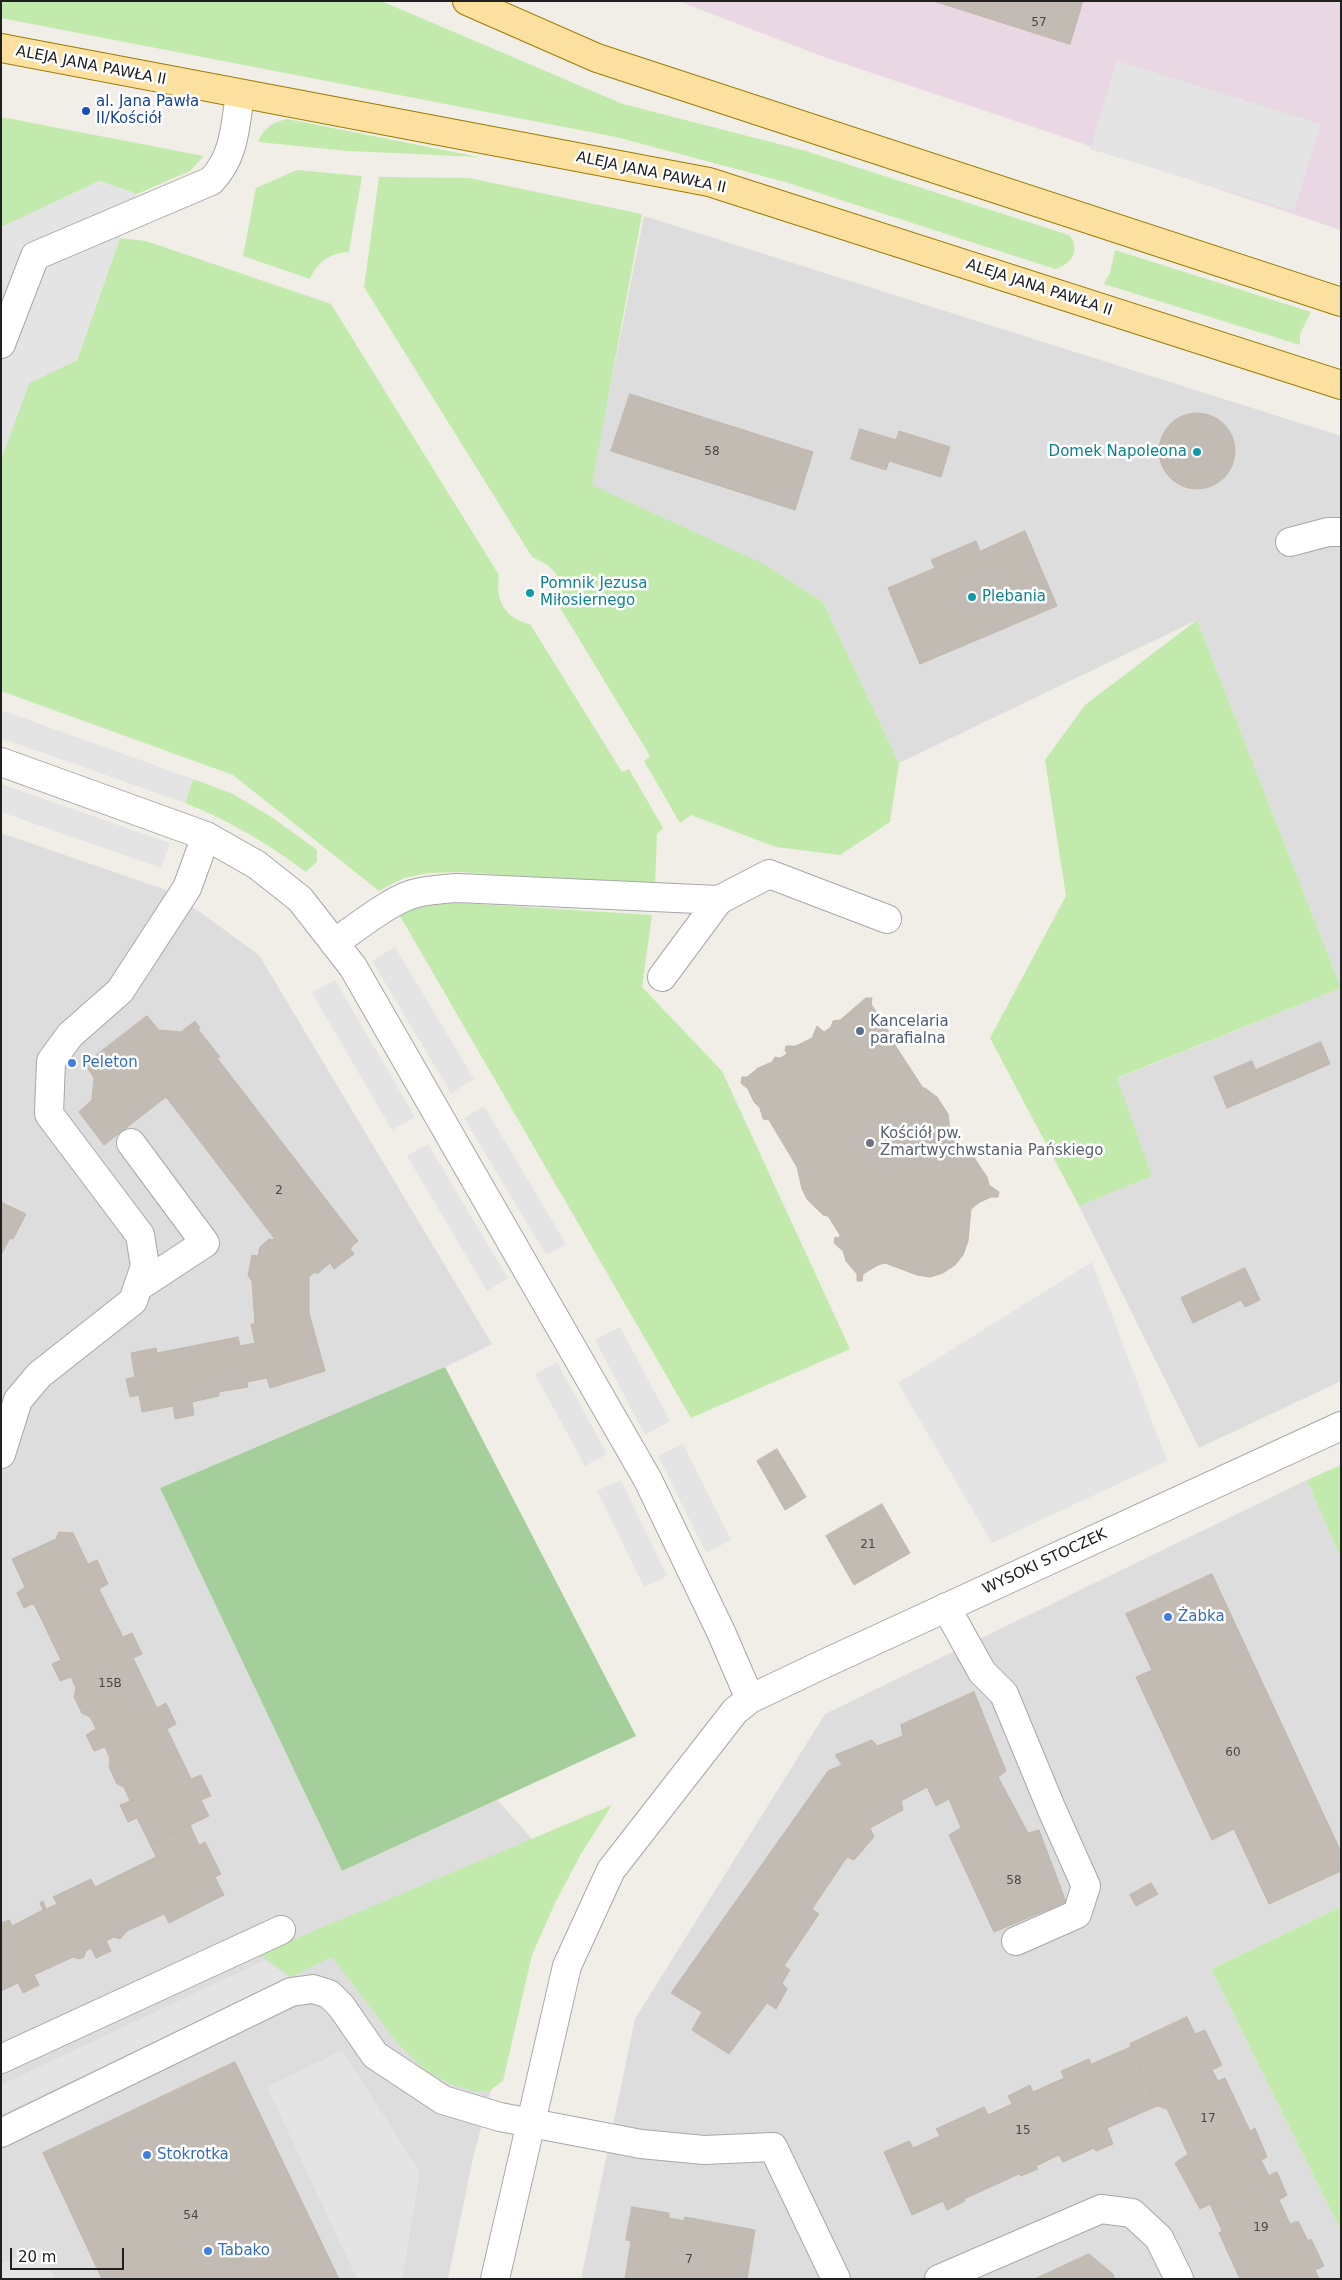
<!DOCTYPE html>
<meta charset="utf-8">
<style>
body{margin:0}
#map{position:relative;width:1342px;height:2280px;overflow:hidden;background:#f0eee6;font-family:"DejaVu Sans",sans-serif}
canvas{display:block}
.frame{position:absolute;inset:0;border:2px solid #202020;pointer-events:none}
.scale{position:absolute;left:10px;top:2248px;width:114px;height:22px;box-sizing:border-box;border:2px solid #202020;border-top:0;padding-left:6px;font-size:15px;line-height:18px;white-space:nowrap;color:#202020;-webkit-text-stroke:4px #fff;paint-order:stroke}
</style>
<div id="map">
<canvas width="1342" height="2280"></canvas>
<div class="frame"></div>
<div class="scale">20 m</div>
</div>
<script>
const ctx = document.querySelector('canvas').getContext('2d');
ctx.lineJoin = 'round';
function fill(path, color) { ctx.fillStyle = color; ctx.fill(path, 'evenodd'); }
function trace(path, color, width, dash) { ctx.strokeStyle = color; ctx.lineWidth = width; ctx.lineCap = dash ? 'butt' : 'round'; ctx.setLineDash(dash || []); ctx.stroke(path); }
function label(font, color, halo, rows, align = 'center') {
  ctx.font = font + ' "DejaVu Sans",sans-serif'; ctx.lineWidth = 5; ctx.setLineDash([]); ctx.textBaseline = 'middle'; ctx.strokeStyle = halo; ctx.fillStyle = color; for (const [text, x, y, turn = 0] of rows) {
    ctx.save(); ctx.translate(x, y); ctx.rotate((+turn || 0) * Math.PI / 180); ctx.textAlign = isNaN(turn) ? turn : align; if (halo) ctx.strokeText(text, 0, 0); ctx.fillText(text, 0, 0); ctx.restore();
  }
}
fill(new Path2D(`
 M 644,216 L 1341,436 L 1341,988 L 1197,620 L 899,763 L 823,602 L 591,485 Z
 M 1,833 L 172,892 L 259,955 L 492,1344 L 445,1367 L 160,1488 L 342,1871 L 497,1800 L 552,1861 L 473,2158 L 448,2279 L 1,2279 Z
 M 1341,988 L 1341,1381 L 1199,1448 L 1079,1206 L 1152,1176 L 1116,1079 Z
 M 1307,1480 L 1341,1559 L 1341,1907 L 1211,1969 L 1341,2231 L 1341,2279 L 581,2279 L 635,2019 L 825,1714 Z`), '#dedddd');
fill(new Path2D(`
 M 678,1 L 1341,1 L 1341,230 L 824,57 Z`), '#e9d8e4');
fill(new Path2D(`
 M 1,1 L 381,1 L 623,104 L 806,151 L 1069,235 C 1081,250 1072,264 1055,269 L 785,182 L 616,137 L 1,18 Z
 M 1,117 L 204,156 L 190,171 L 137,194 L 99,181 L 1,228 Z
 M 287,119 L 479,157 L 348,151 L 258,142 C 265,127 271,123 287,119 Z
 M 297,170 L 362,176 L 349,252 C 330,253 318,261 310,279 L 243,256 L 256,188 Z
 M 379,177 L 469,178 L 642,214 L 592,485 L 762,563 L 823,602 L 899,763 L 890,822 L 840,855 L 776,847 L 691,815 L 680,823 L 644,761 L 650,756 L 559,606 C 564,578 557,568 532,557 L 364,287 Z
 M 120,238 L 146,241 L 331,304 L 499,575 C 495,600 505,619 530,624 L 622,772 L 629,769 L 663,828 L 657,834 L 655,887 L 461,872 L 429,873 L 404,878 L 379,891 L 233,775 L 1,691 L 1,459 L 29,383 L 77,360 Z
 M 1115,250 L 1311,312 L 1300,334 L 1300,345 L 1104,284 L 1110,273 Z
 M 1197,620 L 1341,988 L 1117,1078 L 1152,1176 L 1079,1206 L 990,1038 L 1066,896 L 1045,760 L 1085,705 Z
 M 193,779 L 233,794 L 273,818 L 317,850 L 317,861 L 306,872 C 268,844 229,820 185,803 Z
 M 462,903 L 652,915 L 642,987 L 722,1071 L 850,1349 L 691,1418 L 400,916 C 420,904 440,904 462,903 Z
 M 1341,1465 L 1341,1559 L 1307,1480 Z
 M 612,1805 L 581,1854 L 555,1903 L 532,1955 L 503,2081 L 489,2091 L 473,2091 L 453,2085 L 426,2071 L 399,2045 L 332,1957 L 291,1977 L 259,1954 Z
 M 1341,1907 L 1341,2231 L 1211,1969 Z`), '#c3eaad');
fill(new Path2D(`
 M 445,1367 L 636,1736 L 342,1871 L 160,1488 Z`), '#a4cf9b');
fill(new Path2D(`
 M 1117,61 L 1321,124 L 1294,211 L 1090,149 Z
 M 99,181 L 137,194 L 119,219 L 120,238 L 77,360 L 29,383 L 1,459 L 1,227 Z
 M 1,710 L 193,779 L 185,803 L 1,738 Z
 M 1,784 L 170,843 L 161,868 L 1,812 Z
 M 395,947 L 474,1079 L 451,1093 L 372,961 Z
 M 335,980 L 415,1117 L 392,1130 L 312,993 Z
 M 484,1106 L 566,1244 L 546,1255 L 464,1118 Z
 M 428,1144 L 508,1278 L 487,1291 L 407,1156 Z
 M 1092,1262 L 1167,1461 L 992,1543 L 898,1383 Z
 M 620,1327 L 670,1421 L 645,1435 L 595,1340 Z
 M 557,1362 L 607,1454 L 585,1466 L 535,1374 Z
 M 683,1444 L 731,1540 L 706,1553 L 658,1456 Z
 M 621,1480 L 667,1576 L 644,1587 L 597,1491 Z
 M 265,1960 L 290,1978 L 1,2114 L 1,2085 Z
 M 342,2050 L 420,2172 L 402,2279 L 357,2279 L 267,2087 Z
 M 42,2247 L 55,2279 L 1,2279 L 1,2264 Z`), '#e4e4e4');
const building = new Path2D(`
 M 934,1 L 1083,1 L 1070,44 Z
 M 630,394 L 813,452 L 795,510 L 611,451 Z
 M1159 451a38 38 0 1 1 76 0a38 38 0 1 1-76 0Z
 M 860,429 L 896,440 L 899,431 L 950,447 L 941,477 L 889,461 L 886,470 L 851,459 Z
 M 1025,531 L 1057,606 L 920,664 L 888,588 L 935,568 L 931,560 L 976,541 L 980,551 Z
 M 866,998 L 872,998 L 871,1004 L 890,1034 L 896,1035 L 893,1042 L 923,1088 L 925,1088 L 937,1097 L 948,1114 L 951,1136 L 963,1154 L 966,1154 L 967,1150 L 974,1152 L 975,1159 L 987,1177 L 989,1185 L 999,1192 L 998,1197 L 991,1197 L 980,1202 L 971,1209 L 968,1241 L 963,1255 L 955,1265 L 943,1273 L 930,1277 L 917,1275 L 885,1263 L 878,1265 L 863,1274 L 862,1281 L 857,1281 L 857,1274 L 846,1261 L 843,1251 L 834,1243 L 835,1237 L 839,1238 L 840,1235 L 828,1216 L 823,1215 L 807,1199 L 802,1189 L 797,1167 L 769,1120 L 763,1119 L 760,1108 L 754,1102 L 748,1089 L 741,1083 L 742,1077 L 747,1077 L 758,1068 L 772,1062 L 775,1057 L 780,1058 L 787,1054 L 785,1050 L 786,1046 L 796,1046 L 812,1038 L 817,1026 L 824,1032 L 831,1027 L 833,1021 L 840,1020 Z
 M 147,1016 L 159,1030 L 181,1032 L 195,1021 L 200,1028 L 198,1029 L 220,1057 L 217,1058 L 358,1241 L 350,1248 L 354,1254 L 334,1269 L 330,1263 L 317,1274 L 315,1272 L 309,1277 L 309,1313 L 325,1371 L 270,1388 L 267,1378 L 247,1382 L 248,1387 L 219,1392 L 219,1396 L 192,1402 L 194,1415 L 175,1419 L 173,1406 L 142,1412 L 139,1395 L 130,1397 L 126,1379 L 135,1377 L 131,1353 L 156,1348 L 157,1353 L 238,1337 L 240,1346 L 255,1343 L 251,1324 L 255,1324 L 252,1281 L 248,1276 L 252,1255 L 258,1256 L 260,1247 L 269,1239 L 274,1240 L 274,1238 L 166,1097 L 104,1145 L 79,1112 L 92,1100 L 94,1078 L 85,1064 Z
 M 1321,1042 L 1330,1064 L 1265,1092 L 1256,1070 Z
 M 1252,1061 L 1265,1092 L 1227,1108 L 1214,1077 Z
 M 1,1202 L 26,1214 L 13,1239 L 10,1238 L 1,1255 Z
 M 1245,1268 L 1260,1300 L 1245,1307 L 1241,1300 L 1193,1323 L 1181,1298 Z
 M 777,1449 L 806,1497 L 785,1510 L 757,1461 Z
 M 882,1504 L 910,1553 L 854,1585 L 826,1536 Z
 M 59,1532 L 73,1533 L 88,1564 L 97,1560 L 108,1584 L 99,1589 L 123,1637 L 132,1633 L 142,1654 L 133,1658 L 157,1708 L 166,1703 L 176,1724 L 167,1729 L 191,1779 L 201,1775 L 211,1796 L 201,1800 L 209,1816 L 150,1844 L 137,1818 L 128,1822 L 120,1805 L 130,1801 L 124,1787 L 117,1784 L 109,1767 L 110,1758 L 105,1747 L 94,1751 L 86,1735 L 96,1729 L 90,1717 L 82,1713 L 74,1697 L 76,1688 L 71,1677 L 60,1681 L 52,1664 L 61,1660 L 35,1606 L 32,1604 L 24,1608 L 17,1593 L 25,1587 L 12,1559 L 56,1539 Z
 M 1212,1574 L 1341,1852 L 1341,1871 L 1269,1904 L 1234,1829 L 1212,1840 L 1136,1677 L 1152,1670 L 1126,1614 Z
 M 974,1692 L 1006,1771 L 998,1777 L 1028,1833 L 1039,1830 L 1066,1902 L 994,1932 L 949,1835 L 961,1828 L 949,1799 L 936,1806 L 927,1787 L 901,1801 L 903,1810 L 870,1828 L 874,1837 L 854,1860 L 847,1857 L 812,1909 L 819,1914 L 784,1966 L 790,1970 L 782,1983 L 787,1989 L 776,2009 L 767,2003 L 729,2054 L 692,2030 L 702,2012 L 671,1993 L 828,1771 L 842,1765 L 835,1755 L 872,1740 L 877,1746 L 903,1736 L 901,1725 Z
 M 190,1825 L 199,1845 L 205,1842 L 221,1874 L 215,1877 L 224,1895 L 169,1923 L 164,1914 L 127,1931 L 120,1939 L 114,1937 L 106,1941 L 111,1951 L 96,1958 L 91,1948 L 86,1951 L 84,1957 L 79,1959 L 73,1957 L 34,1975 L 39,1985 L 23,1993 L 18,1983 L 1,1991 L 1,1923 L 9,1920 L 12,1926 L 43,1910 L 40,1903 L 43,1901 L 46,1909 L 57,1904 L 53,1897 L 91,1879 L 95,1887 L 156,1857 L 150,1844 Z
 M 1151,1883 L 1158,1894 L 1136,1906 L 1130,1895 Z
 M 1187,2017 L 1195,2034 L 1205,2030 L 1222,2065 L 1212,2070 L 1218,2081 L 1225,2078 L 1250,2131 L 1255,2128 L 1267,2157 L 1261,2160 L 1269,2176 L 1200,2209 L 1175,2163 L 1188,2154 L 1167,2109 L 1157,2106 L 1130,2044 Z
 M 1131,2047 L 1157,2106 L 1107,2128 L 1113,2144 L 1096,2151 L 1094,2148 L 1063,2162 L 1059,2155 L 1036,2166 L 1038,2169 L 1021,2176 L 1019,2174 L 964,2199 L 965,2201 L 947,2210 L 943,2201 L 912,2215 L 884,2152 L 909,2141 L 913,2148 L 940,2136 L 936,2129 L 984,2107 L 988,2115 L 1012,2104 L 1008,2096 L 1030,2085 L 1033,2092 L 1064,2078 L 1061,2071 L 1089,2059 L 1091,2064 Z
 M 235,2062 L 339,2279 L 102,2279 L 43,2153 Z
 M 1277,2172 L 1287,2195 L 1279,2200 L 1290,2224 L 1298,2221 L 1308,2241 L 1311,2239 L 1324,2266 L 1315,2270 L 1319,2279 L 1240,2279 L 1219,2233 L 1222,2231 L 1210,2204 Z
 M 632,2207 L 669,2213 L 669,2218 L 684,2221 L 685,2217 L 755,2230 L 747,2279 L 625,2279 L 631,2241 L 626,2240 Z
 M 1089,2254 L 1113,2274 L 1115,2279 L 1035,2279 Z`);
fill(building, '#c1bbb3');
trace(building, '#c2b7a9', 1);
const minor = new Path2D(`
 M 1,344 L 35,256 L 211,181 C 235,156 235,127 240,94
 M 1290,542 L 1328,532 L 1341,532
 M 1,762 L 206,836 L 257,865 L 300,899 L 353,967 L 648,1480 L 721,1632 L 750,1699
 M 334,943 C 355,929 389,901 413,894 C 427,890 443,889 458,888 L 719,900 L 769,874 L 887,919
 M 662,977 L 719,900
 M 131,1143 L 205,1243 L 138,1287
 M 1,1454 L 18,1400 L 39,1375 L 133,1301 L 145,1266 L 140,1235 L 49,1114 L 51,1061 L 70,1035 L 120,991 L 187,888 L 206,836
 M 946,1607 L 982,1672 L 1004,1694 L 1052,1810 L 1086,1886 L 1077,1914 L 1016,1941
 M 1,2059 L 281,1930
 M 1,2133 L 291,1992 L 313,1989 L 329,1994 L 341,2006 L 375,2055 L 443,2100 L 500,2117 L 641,2144 L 704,2150 L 773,2147 L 836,2279
 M 495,2279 L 567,1966 L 611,1870 L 735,1711 L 750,1699 L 817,1667 L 1341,1426
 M 939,2279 L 1101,2209 L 1132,2213 L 1159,2238 L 1179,2279`);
const major = new Path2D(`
 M 467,1 L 597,58 L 1341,302
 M 1,48 L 709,182 L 1341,385`);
trace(minor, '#a7a7a7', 30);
trace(major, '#9b7c01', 30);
trace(minor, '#fff', 28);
trace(major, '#fbe0a0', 28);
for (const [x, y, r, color] of [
 [86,111,5,"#1a4fb4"],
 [1197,452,5,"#0f9aa8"],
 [530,593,5,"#0f9aa8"],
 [972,597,5,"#0f9aa8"],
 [860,1031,5,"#5c6f8a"],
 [72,1063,5,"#3f7fe0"],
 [870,1143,5,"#6b7280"],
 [1168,1617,5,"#3f7fe0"],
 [147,2155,5,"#3f7fe0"],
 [208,2251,5,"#3f7fe0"]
]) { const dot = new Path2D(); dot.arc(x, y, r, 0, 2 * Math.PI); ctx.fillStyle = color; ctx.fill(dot); trace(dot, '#fff', 2); }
label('12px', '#484745', null, [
 ["57",1039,23],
 ["58",712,452],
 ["2",279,1191],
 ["21",868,1545],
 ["15B",110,1684],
 ["60",1233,1753],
 ["58",1014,1881],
 ["17",1208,2119],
 ["15",1023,2131],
 ["54",191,2216],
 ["19",1261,2228],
 ["7",689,2260]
]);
label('15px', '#202020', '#fff', [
 ["ALEJA JANA PAWŁA II",91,66,11],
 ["ALEJA JANA PAWŁA II",651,173,12],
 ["ALEJA JANA PAWŁA II",1039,288,18],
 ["WYSOKI STOCZEK",1045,1562,-25]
]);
label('15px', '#164399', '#fff', [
 ["al. Jana Pawła",96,102],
 ["II/Kościół",96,119]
], 'left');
label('15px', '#0d838f', '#fff', [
 ["Domek Napoleona",1187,452,"right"],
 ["Pomnik Jezusa",540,584],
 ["Miłosiernego",540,601],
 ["Plebania",982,597]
], 'left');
label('15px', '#4e5e75', '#fff', [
 ["Kancelaria",870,1022],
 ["parafialna",870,1039]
], 'left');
label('15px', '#366cbe', '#fff', [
 ["Peleton",82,1063],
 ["Żabka",1178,1617],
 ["Stokrotka",157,2155],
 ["Tabako",218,2251]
], 'left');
label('15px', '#5b616d', '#fff', [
 ["Kościół pw.",880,1134],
 ["Zmartwychwstania Pańskiego",880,1151]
], 'left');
</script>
